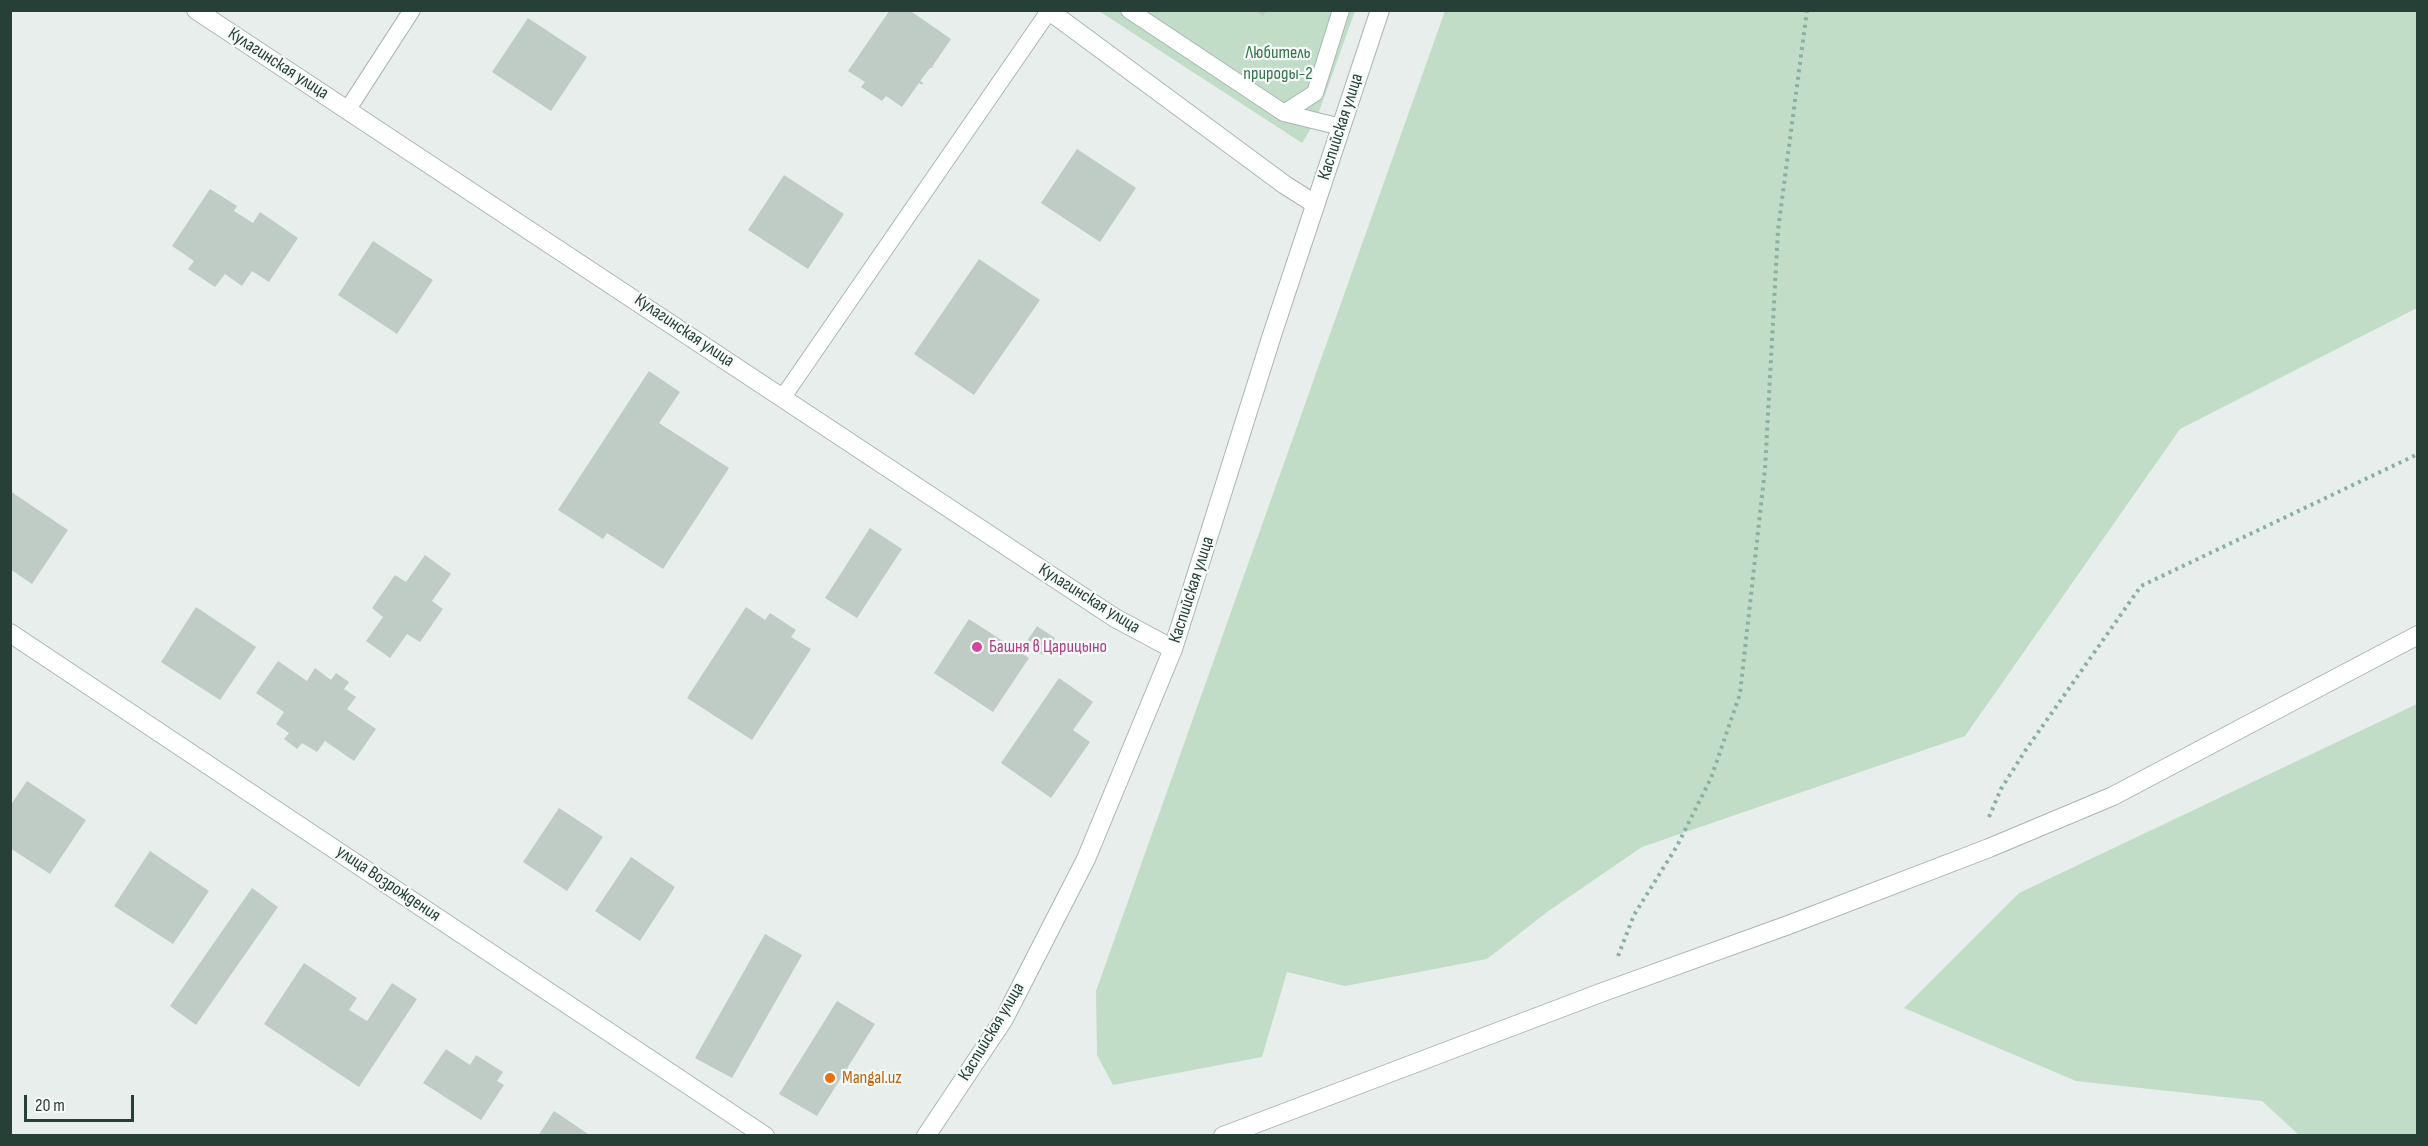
<!DOCTYPE html>
<meta charset="utf-8">
<style>
body{margin:0}
#map{position:relative;width:2428px;height:1146px;overflow:hidden;background:#e7eeeb;font-family:"Sofia Sans Condensed",sans-serif}
canvas{display:block}
.frame{position:absolute;inset:0;border:12px solid #264038;pointer-events:none}
.scale{position:absolute;left:24px;top:1095px;width:110px;height:27px;box-sizing:border-box;border:3px solid #264038;border-top:0;padding-left:8px;font-size:18px;line-height:21px;white-space:nowrap;color:#264038;-webkit-text-stroke:4px #f7fbf9;paint-order:stroke}
</style>
<div id="map">
<canvas width="2428" height="1146"></canvas>
<div class="frame"></div>
<div class="scale">20 m</div>
</div>
<script>
const ctx = document.querySelector('canvas').getContext('2d');
ctx.lineJoin = 'round';
function fill(path, color) { ctx.fillStyle = color; ctx.fill(path, 'evenodd'); }
function trace(path, color, width, dash) { ctx.strokeStyle = color; ctx.lineWidth = width; ctx.lineCap = dash ? 'butt' : 'round'; ctx.setLineDash(dash || []); ctx.stroke(path); }
function label(font, color, halo, rows, align = 'center') {
  ctx.font = font + ' "Sofia Sans Condensed",sans-serif'; ctx.lineWidth = 4.5; ctx.setLineDash([]); ctx.textBaseline = 'middle'; ctx.strokeStyle = halo; ctx.fillStyle = color; for (const [text, x, y, turn = 0] of rows) {
    ctx.save(); ctx.translate(x, y); ctx.rotate((+turn || 0) * Math.PI / 180); ctx.textAlign = isNaN(turn) ? turn : align; if (halo) ctx.strokeText(text, 0, 0); ctx.fillText(text, 0, 0); ctx.restore();
  }
}
fill(new Path2D(`
 M 1099,11 L 1355,11 L 1316,120 L 1302,143 Z
 M 1445,11 L 2417,11 L 2417,308 L 2180,429 L 1965,736 L 1642,847 L 1547,912 L 1487,959 L 1345,986 L 1287,972 L 1262,1057 L 1113,1085 L 1097,1055 L 1096,991 Z
 M 2417,704 L 2417,1135 L 2299,1135 L 2262,1101 L 2076,1081 L 1904,1008 L 2019,893 Z`), '#c1ddc8');
fill(new Path2D(`
 M 890,10 L 909,10 L 951,39 L 932,67 L 934,68 L 930,68 L 920,81 L 923,83 L 922,85 L 919,83 L 902,107 L 886,96 L 882,101 L 861,87 L 865,82 L 848,71 Z
 M 1254,10 L 1267,10 L 1263,16 Z
 M 528,18 L 587,57 L 551,111 L 492,72 Z
 M 1077,149 L 1136,188 L 1100,242 L 1041,203 Z
 M 784,175 L 844,214 L 808,269 L 748,230 Z
 M 210,189 L 237,206 L 234,211 L 253,223 L 260,212 L 298,238 L 269,282 L 252,271 L 242,286 L 225,274 L 215,287 L 188,269 L 194,261 L 172,246 Z
 M 373,241 L 433,280 L 397,334 L 338,295 Z
 M 979,259 L 1040,300 L 974,395 L 914,354 Z
 M 649,371 L 680,392 L 659,423 L 729,468 L 663,569 L 607,533 L 603,539 L 558,510 Z
 M 10,491 L 68,530 L 32,584 L 10,569 Z
 M 870,528 L 902,549 L 857,618 L 825,598 Z
 M 425,555 L 451,574 L 432,601 L 443,609 L 420,642 L 407,634 L 390,658 L 366,641 L 383,617 L 372,608 L 395,575 L 406,582 Z
 M 196,607 L 256,647 L 220,700 L 161,662 Z
 M 746,607 L 765,620 L 770,613 L 796,630 L 791,637 L 811,649 L 752,740 L 687,698 Z
 M 969,619 L 1029,658 L 993,712 L 934,673 Z
 M 1037,626 L 1055,638 L 1043,655 L 1025,644 Z
 M 278,661 L 307,681 L 315,668 L 331,680 L 336,673 L 349,682 L 344,689 L 356,697 L 347,709 L 376,729 L 354,761 L 325,741 L 317,752 L 302,743 L 297,749 L 284,739 L 289,733 L 276,724 L 284,712 L 256,693 Z
 M 1059,678 L 1093,702 L 1073,730 L 1090,742 L 1051,798 L 1001,763 Z
 M 27,781 L 86,820 L 50,874 L 10,848 L 10,806 Z
 M 559,808 L 603,837 L 567,891 L 523,862 Z
 M 150,851 L 209,891 L 173,944 L 114,906 Z
 M 631,857 L 675,887 L 640,941 L 595,911 Z
 M 252,888 L 278,907 L 196,1025 L 170,1006 Z
 M 765,934 L 802,955 L 732,1078 L 695,1058 Z
 M 304,963 L 357,998 L 349,1010 L 367,1021 L 392,983 L 417,999 L 359,1087 L 264,1024 Z
 M 837,1001 L 875,1024 L 817,1116 L 779,1094 Z
 M 446,1049 L 470,1065 L 476,1055 L 503,1072 L 497,1081 L 504,1085 L 481,1120 L 423,1083 Z
 M 554,1111 L 591,1136 L 538,1136 Z`), '#bfccc6');
const service = new Path2D(`
 M 1129,10 L 1284,113 L 1341,127
 M 348,109 L 412,10
 M 1284,113 L 1315,93 L 1341,10
 M 783,397 L 1049,11`);
const minor = new Path2D(`
 M 196,10 L 1115,618 L 1173,649
 M 1048,10 L 1285,185 L 1315,204
 M 10,633 L 765,1136
 M 1223,1136 L 1603,992 L 1791,924 L 1989,848 L 2113,796 L 2418,635`);
const tertiary = new Path2D(`
 M 926,1136 L 1004,1019 L 1086,859 L 1173,649 L 1272,335 L 1380,10`);
trace(service, '#a9b6b2', 18);
trace(minor, '#a9b6b2', 20);
trace(tertiary, '#a9b6b2', 20);
trace(new Path2D(`
 M 1989,817 L 2001,789 L 2025,751 L 2141,586 L 2418,454
 M 1618,956 L 1634,915 L 1677,846 L 1711,778 L 1740,694 L 1765,469 L 1778,230 L 1807,10`), '#89b0a2', 4, [3, 4.5]);
trace(service, '#fff', 16);
trace(minor, '#fff', 18);
trace(tertiary, '#fff', 18);
for (const [x, y, r, color] of [
 [977,647,6,"#d1479c"],
 [830,1078,6,"#e8710a"]
]) { const dot = new Path2D(); dot.arc(x, y, r, 0, 2 * Math.PI); ctx.fillStyle = color; ctx.fill(dot); trace(dot, '#f7fbf9', 2); }
label('18px', '#33744a', '#f7fbf9', [
 ["Любитель",1278,53],
 ["природы-2",1278,74]
]);
label('18px', '#264038', '#f7fbf9', [
 ["Кулагинская улица",278,64,33],
 ["Каспийская улица",1341,127,-72],
 ["Кулагинская улица",684,331,34],
 ["Каспийская улица",1192,590,-72],
 ["Кулагинская улица",1089,599,32],
 ["улица Возрождения",388,884,34],
 ["Каспийская улица",992,1032,-59]
]);
label('18px', '#b23c85', '#f7fbf9', [
 ["Башня в Царицыно",989,647]
], 'left');
label('18px', '#c56008', '#f7fbf9', [
 ["Mangal.uz",842,1078]
], 'left');
</script>
